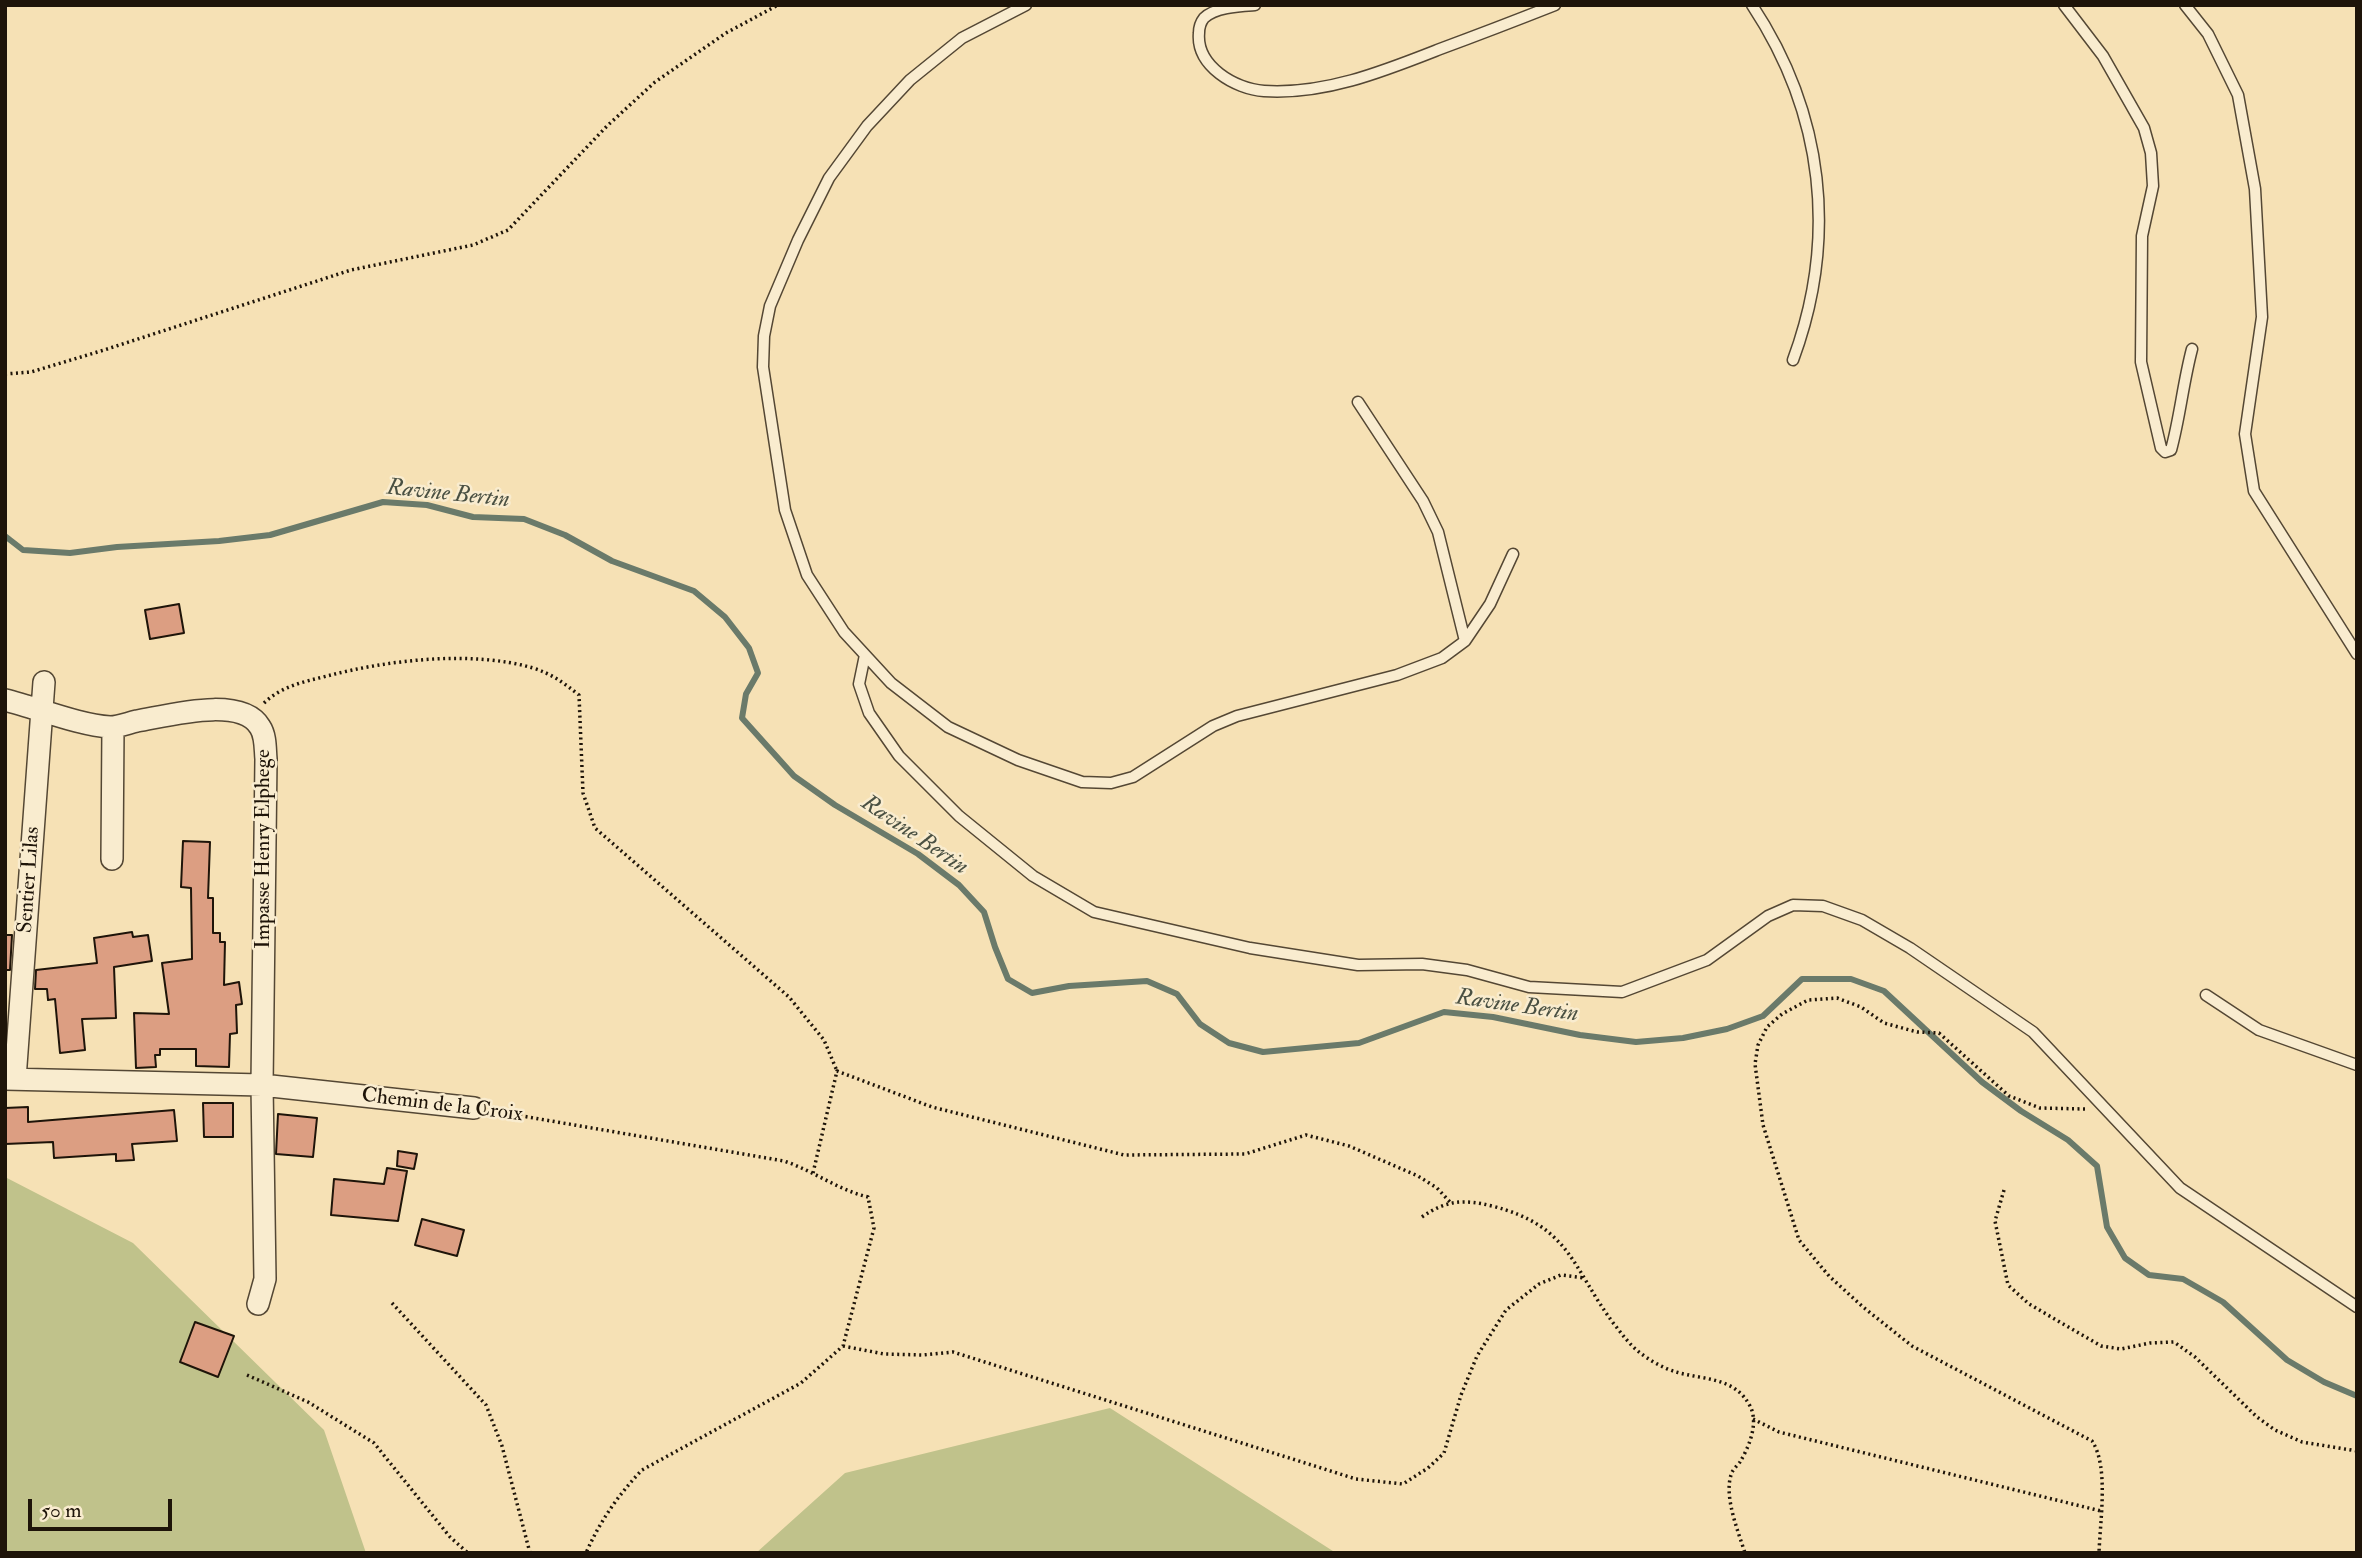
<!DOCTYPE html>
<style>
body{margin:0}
#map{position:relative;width:2362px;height:1558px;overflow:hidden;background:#f6e1b5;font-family:"IM FELL Double Pica",serif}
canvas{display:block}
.frame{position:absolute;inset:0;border:7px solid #1e1409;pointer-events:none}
.scale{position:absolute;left:28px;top:1499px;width:144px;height:32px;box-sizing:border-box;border:4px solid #1e1409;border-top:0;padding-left:9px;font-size:21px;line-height:24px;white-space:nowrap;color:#1e1409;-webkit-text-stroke:5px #f9eccf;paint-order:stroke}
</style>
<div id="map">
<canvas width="2362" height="1558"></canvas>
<div class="frame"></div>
<div class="scale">50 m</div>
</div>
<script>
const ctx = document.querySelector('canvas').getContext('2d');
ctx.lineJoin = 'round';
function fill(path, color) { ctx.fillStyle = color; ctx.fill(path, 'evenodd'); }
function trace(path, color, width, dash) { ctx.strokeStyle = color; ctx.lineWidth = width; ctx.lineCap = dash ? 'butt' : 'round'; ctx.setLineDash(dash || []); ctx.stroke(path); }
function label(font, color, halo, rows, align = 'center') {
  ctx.font = font + ' "IM FELL Double Pica",serif'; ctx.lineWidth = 5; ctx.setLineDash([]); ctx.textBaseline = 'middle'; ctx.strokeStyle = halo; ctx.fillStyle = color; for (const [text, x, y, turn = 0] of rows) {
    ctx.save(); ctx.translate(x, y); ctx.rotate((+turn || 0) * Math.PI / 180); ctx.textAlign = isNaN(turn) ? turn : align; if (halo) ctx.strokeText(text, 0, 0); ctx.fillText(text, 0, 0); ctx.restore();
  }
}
fill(new Path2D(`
 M 5,1177 L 133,1243 L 324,1430 L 366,1553 L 5,1553 Z
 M 1110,1408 L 1336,1553 L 756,1553 L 845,1473 Z`), '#c0c28b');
trace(new Path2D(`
 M 5,536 L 23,550 L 70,553 L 117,547 L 219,541 L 270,535 L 383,502 L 427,505 L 473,517 L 524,519 L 565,535 L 612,561 L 694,591 L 725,617 L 749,648 L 758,673 L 746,694 L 742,718 L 794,776 L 835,805 L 918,854 L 959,885 L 984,912 L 995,947 L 1008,979 L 1032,993 L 1069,986 L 1147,981 L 1177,994 L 1200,1024 L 1229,1043 L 1263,1052 L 1359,1043 L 1444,1012 L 1493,1017 L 1580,1035 L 1636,1042 L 1683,1038 L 1727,1029 L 1763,1016 L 1802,979 L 1851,979 L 1884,991 L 1982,1082 L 2021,1111 L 2068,1140 L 2097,1166 L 2107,1227 L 2125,1258 L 2149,1275 L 2183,1279 L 2223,1302 L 2287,1360 L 2324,1382 L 2357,1396`), '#6a7a6a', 6);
const building = new Path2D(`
 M 179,604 L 184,633 L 150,639 L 145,610 Z
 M 183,841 L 210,842 L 208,898 L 213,898 L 213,933 L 220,933 L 220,942 L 225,942 L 224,985 L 239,982 L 242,1004 L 236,1005 L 237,1033 L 230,1034 L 229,1067 L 196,1066 L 196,1049 L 160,1049 L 160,1055 L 155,1055 L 156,1067 L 136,1068 L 134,1013 L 169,1014 L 162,963 L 192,959 L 191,888 L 181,887 Z
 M 132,932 L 133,937 L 148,935 L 152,961 L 114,967 L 116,1018 L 82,1019 L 85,1050 L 60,1053 L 55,999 L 48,1000 L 47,989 L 35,989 L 36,970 L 97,963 L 94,938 Z
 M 5,935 L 12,935 L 10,970 L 5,970 Z
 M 203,1103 L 233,1103 L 233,1137 L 204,1137 Z
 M 28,1107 L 28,1122 L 174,1110 L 177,1141 L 132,1144 L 134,1160 L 116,1161 L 116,1154 L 54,1158 L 53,1142 L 5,1144 L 5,1108 Z
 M 278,1114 L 317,1118 L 313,1157 L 276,1154 Z
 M 398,1151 L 417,1154 L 414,1169 L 397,1166 Z
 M 387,1168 L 407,1171 L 398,1221 L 331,1215 L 334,1179 L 384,1184 Z
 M 422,1219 L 464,1230 L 457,1256 L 415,1245 Z
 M 195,1322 L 234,1336 L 218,1377 L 180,1362 Z`);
fill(building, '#dc9e82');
trace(building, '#1e1409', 2);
const service = new Path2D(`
 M 1026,5 L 962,38 L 910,80 L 867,126 L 829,178 L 798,240 L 770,306 L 764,336 L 763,367 L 785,510 L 807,575 L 844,632 L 891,683 L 948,727 L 1018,760 L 1082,782 L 1111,783 L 1133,777 L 1213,726 L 1237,716 L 1397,675 L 1442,658 L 1465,641 L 1490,604 L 1513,554
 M 1255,5 C 1240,6 1215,7 1204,18 C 1200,23 1199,28 1199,33 C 1196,66 1235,89 1264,91 C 1325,95 1384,71 1440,49 C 1478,35 1517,20 1555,5
 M 1752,5 C 1824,114 1838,238 1793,360
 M 2064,5 L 2103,56 L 2144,128 L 2151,153 L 2153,186 L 2142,236 L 2141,362 L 2161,448 L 2165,452 L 2171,450 C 2180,417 2183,383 2192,349
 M 2185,5 L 2208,34 L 2238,95 L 2255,189 L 2262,317 L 2245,434 L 2254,491 L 2357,654
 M 1358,402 L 1423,501 L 1438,532 L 1465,641
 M 865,655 L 859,684 L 869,713 L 899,756 L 959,816 L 1033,876 L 1094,912 L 1250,948 L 1358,965 L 1422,964 L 1467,970 L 1529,987 L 1622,992 L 1707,960 L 1768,916 L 1793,905 L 1823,906 L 1862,920 L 1910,948 L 2033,1032 L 2180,1188 L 2357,1307
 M 2206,995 L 2259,1030 L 2357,1065`);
const minor = new Path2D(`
 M 5,700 C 38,708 78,725 110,727 C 119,727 128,723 137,721 C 167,716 241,695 260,727 C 266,736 265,749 266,759 L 262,1085 L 265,1279 L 258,1304
 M 112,859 L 113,727
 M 5,1079 L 262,1085 L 474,1108
 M 15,1079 L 44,682`);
trace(service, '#544734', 13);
trace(minor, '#544734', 24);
trace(new Path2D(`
 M 5,374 L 31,372 L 104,350 L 351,270 L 473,245 L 508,230 L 607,126 L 655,82 L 726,33 L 778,5
 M 264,703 C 282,686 303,682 327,676 C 388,660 472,650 533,668 C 552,674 564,683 579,695 L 583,793 L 595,828 L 789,997 L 824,1040 L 837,1071
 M 2085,1109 L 2040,1108 L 2009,1096 L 1939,1033 L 1917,1032 L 1884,1023 L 1861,1007 L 1837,998 L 1808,1000 L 1782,1014 L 1767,1027 L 1758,1045 L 1755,1064 L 1763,1125 L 1799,1240 L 1829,1276 L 1863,1307 L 1912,1346 L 2092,1441 C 2109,1466 2100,1521 2099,1553
 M 493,1111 L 784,1161 C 814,1171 838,1190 868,1197 L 874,1228 L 843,1346 L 801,1383 L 642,1470 C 619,1494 600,1521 586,1553
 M 813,1173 L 837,1071 L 932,1107 L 1124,1155 L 1245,1154 L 1306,1135 L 1349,1146 L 1418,1176 L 1437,1188 L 1450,1202
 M 2004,1190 L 1995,1221 L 2008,1285 L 2029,1304 L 2101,1346 L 2121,1349 L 2150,1343 L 2174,1342 L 2195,1357 L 2257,1417 L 2275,1430 L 2302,1442 L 2357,1451
 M 1422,1217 C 1446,1200 1464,1199 1492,1206 C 1571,1226 1572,1268 1614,1324 C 1622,1334 1629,1344 1639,1352 C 1649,1360 1663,1368 1676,1372 C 1704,1380 1735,1377 1750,1406 C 1759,1423 1749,1447 1740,1462 C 1737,1466 1732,1470 1731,1475 C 1724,1497 1738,1531 1745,1553
 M 392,1303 L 486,1405 L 502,1446 L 530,1553
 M 843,1346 L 884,1354 L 923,1355 L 953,1352 L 1356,1479 L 1403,1484 L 1428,1468 L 1444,1453 L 1461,1395 L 1477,1356 L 1506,1310 L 1539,1284 L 1561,1275 L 1585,1278
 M 247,1375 L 308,1402 L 374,1443 L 450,1537 L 468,1553
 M 1753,1419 L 1779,1432 L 2101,1511`), '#1e1409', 3.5, [2, 3.5]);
trace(service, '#f9eccf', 10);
trace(minor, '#f9eccf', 21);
label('21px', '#1e1409', '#f9eccf', [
 ["Impasse Henry Elphege",264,849,-90],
 ["Sentier Lilas",30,880,-86],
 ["Chemin de la Croix",442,1106,7]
]);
label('italic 23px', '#4a5042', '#f9eccf', [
 ["Ravine Bertin",448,495,6],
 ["Ravine Bertin",914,836,34],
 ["Ravine Bertin",1517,1007,8]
]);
</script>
